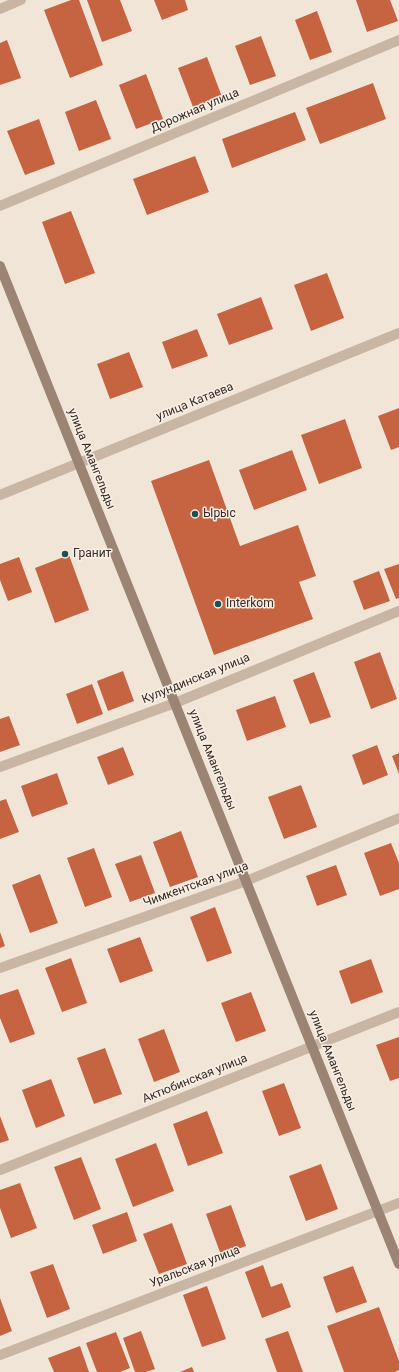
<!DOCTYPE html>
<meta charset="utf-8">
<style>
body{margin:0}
canvas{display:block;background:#f1e5d8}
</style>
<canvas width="399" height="1372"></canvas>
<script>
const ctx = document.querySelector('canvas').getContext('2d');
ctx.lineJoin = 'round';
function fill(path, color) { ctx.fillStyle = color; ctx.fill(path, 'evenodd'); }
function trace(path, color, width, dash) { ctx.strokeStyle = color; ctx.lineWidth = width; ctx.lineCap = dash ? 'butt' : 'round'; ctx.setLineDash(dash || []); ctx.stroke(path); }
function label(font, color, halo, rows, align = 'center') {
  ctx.font = font + ' Roboto,sans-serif'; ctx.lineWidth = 3; ctx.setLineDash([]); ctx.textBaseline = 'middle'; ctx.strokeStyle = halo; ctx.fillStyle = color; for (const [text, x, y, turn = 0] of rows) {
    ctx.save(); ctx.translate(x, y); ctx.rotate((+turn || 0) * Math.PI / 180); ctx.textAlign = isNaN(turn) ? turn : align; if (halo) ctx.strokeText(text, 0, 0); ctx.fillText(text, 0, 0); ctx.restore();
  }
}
fill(new Path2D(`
 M 71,0 L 79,0 L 103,65 L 70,78 L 44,10 Z
 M 87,0 L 120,0 L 132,31 L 102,42 Z
 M 154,0 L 185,0 L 188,10 L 162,20 Z
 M 356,0 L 390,0 L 398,21 L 367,32 Z
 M 317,11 L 332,52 L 310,60 L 295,20 Z
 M 261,36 L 276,76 L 250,85 L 235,46 Z
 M 7,40 L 21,78 L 0,85 L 0,43 Z
 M 207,57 L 222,97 L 193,107 L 178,68 Z
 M 146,74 L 163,119 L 136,129 L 119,85 Z
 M 373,83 L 386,119 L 320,144 L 306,108 Z
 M 96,100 L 111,139 L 79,151 L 65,112 Z
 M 295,112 L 306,140 L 232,168 L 222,139 Z
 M 39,119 L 55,164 L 25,175 L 7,131 Z
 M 195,156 L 209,192 L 147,215 L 133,179 Z
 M 71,211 L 95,273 L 65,284 L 42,222 Z
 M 327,273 L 344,318 L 311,331 L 294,285 Z
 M 261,297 L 273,329 L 229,345 L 217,314 Z
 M 197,329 L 208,356 L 172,369 L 162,342 Z
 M 129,352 L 143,387 L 110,399 L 97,364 Z
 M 399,408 L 399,447 L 391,450 L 378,416 Z
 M 345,419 L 362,468 L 319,484 L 301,435 Z
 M 292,450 L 307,490 L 254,510 L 239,470 Z
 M 209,460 L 240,546 L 298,525 L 316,576 L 299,582 L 313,619 L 214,655 L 151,481 Z
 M 69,555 L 89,610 L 55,623 L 35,568 Z
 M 19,557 L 32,592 L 8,601 L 0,580 L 0,564 Z
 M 399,564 L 399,598 L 396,599 L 384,569 Z
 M 379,571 L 390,601 L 364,610 L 353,581 Z
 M 380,652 L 397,699 L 371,709 L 354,662 Z
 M 123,671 L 134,701 L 108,711 L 97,681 Z
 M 314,672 L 331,717 L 310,724 L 293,680 Z
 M 92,684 L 103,714 L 77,724 L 66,694 Z
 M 275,696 L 286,727 L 247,741 L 236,710 Z
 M 9,716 L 20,745 L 0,752 L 0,719 Z
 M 377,745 L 388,775 L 363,785 L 352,755 Z
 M 123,747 L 134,775 L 108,785 L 97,757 Z
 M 399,753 L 399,774 L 392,756 Z
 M 57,773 L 68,804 L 32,817 L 21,786 Z
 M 301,785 L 317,827 L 284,839 L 268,797 Z
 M 6,799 L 19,832 L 0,839 L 0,801 Z
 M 181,831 L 198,877 L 170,887 L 153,842 Z
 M 391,843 L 399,863 L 399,889 L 380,896 L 364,853 Z
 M 94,848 L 112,897 L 85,907 L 67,858 Z
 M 141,855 L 155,893 L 130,902 L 115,864 Z
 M 336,865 L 347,895 L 317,906 L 306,876 Z
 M 40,874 L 58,923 L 30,933 L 12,885 Z
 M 215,907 L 232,953 L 207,962 L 190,917 Z
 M 0,932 L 5,946 L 0,948 Z
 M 140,937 L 153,971 L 120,983 L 107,949 Z
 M 71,958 L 87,1003 L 62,1012 L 45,968 Z
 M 371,959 L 383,992 L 351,1004 L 339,971 Z
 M 18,989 L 35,1034 L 10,1043 L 0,1018 L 0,995 Z
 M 251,992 L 266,1031 L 236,1042 L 221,1003 Z
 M 164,1029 L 180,1072 L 154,1082 L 138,1039 Z
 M 399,1037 L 399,1078 L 390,1081 L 376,1045 Z
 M 105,1048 L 122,1094 L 94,1104 L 77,1058 Z
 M 51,1079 L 65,1116 L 36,1128 L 22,1090 Z
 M 284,1083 L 301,1128 L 279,1136 L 262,1091 Z
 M 207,1111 L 223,1153 L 188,1166 L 173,1124 Z
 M 0,1116 L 9,1140 L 0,1143 Z
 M 156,1143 L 174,1191 L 133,1207 L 115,1159 Z
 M 81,1157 L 101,1209 L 74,1220 L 54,1167 Z
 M 321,1164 L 338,1209 L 306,1221 L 289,1176 Z
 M 20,1183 L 37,1228 L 11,1238 L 0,1208 L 0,1190 Z
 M 231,1205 L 246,1246 L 221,1255 L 206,1214 Z
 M 127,1212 L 137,1241 L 103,1254 L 92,1225 Z
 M 172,1223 L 187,1264 L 159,1274 L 143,1234 Z
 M 53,1264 L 70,1309 L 47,1318 L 30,1272 Z
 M 263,1265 L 271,1287 L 282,1283 L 291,1307 L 262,1318 L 245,1272 Z
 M 353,1266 L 367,1302 L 336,1313 L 323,1277 Z
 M 207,1286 L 226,1339 L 202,1347 L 183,1295 Z
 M 0,1298 L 12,1331 L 0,1336 Z
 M 379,1307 L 399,1361 L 399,1370 L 395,1372 L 344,1372 L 327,1326 Z
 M 141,1331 L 155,1369 L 146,1372 L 135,1372 L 123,1338 Z
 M 288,1331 L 303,1372 L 277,1372 L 265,1339 Z
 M 116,1332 L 130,1368 L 120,1372 L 97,1372 L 86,1343 Z
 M 80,1346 L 89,1372 L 54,1372 L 48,1358 Z
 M 192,1367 L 194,1372 L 180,1372 Z`), '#c66340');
trace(new Path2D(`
 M 0,9 L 21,0
 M 0,206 L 399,40
 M 0,767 L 175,703 L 399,611
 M 0,968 L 246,881 L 399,818
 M 0,1170 L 399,1012
 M 0,1355 L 399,1203`), '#c9b5a4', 10);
trace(new Path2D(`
 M 0,495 L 399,333`), '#c9b5a4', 10);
trace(new Path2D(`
 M 0,266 L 399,1264`), '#9c8475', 10);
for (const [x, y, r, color] of [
 [195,514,4,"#1b5055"],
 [65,554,4,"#1b5055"],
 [218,604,4,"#1b5055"]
]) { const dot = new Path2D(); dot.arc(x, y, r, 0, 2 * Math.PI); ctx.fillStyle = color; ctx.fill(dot); trace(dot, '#f9efe4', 1.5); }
label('12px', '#342a26', '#f9efe4', [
 ["Дорожная улица",195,111,-23],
 ["улица Катаева",195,402,-22],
 ["улица Амангельды",91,459,68],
 ["Кулундинская улица",196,679,-22],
 ["улица Амангельды",212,760,68],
 ["Чимкентская улица",196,885,-20],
 ["улица Амангельды",332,1061,68],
 ["Актюбинская улица",195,1079,-22],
 ["Уральская улица",195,1267,-21]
]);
label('12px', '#342a26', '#f9efe4', [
 ["Ырыс",203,514],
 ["Гранит",73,554],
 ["Interkom",226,604]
], 'left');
</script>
